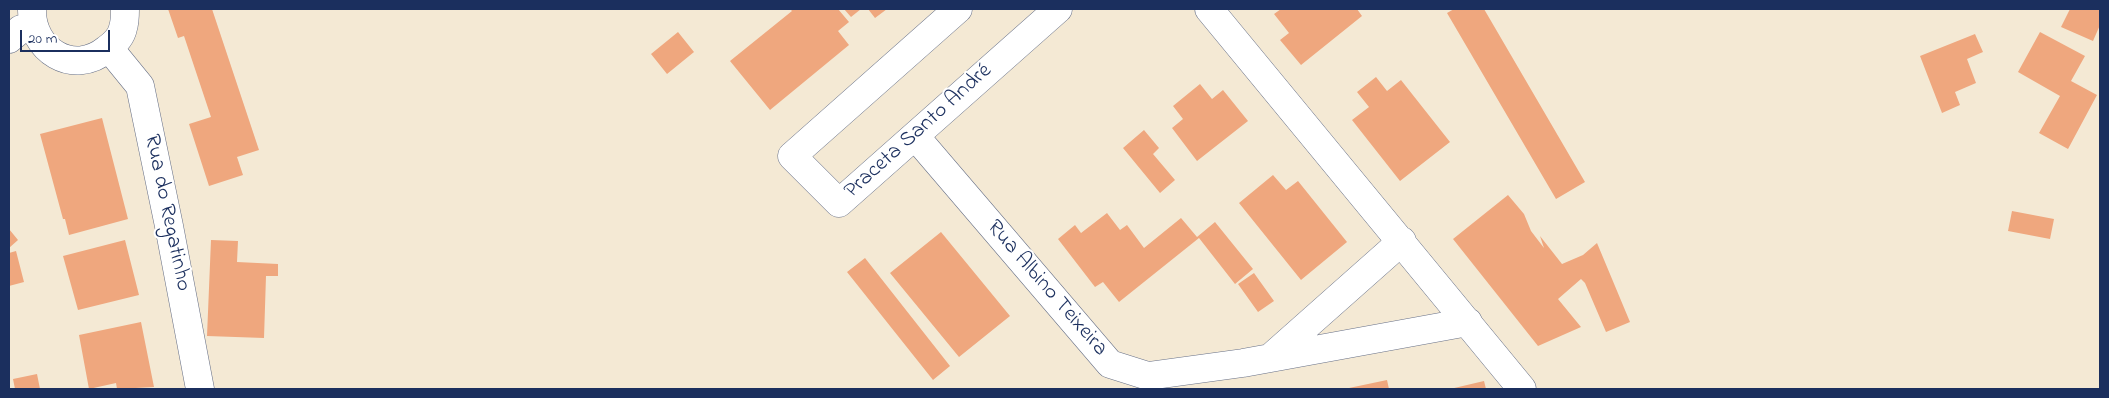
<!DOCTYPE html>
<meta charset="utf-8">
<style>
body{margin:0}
#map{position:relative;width:2109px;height:398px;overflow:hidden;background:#f4e9d4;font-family:"Indie Flower",sans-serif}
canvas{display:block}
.frame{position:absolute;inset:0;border:10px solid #1b2f5e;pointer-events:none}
.scale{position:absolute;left:20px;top:30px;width:90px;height:22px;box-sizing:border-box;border:2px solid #1b2f5e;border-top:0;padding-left:6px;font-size:15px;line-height:18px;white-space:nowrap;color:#1b2f5e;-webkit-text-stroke:4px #fff;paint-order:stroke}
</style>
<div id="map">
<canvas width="2109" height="398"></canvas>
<div class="frame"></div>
<div class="scale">20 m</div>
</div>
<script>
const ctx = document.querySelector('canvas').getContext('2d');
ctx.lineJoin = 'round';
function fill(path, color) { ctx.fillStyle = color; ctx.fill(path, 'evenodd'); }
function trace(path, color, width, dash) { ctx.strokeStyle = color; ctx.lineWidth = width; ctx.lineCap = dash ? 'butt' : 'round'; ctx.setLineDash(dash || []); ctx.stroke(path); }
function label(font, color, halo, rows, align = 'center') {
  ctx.font = font + ' "Indie Flower",sans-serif'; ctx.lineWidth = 4; ctx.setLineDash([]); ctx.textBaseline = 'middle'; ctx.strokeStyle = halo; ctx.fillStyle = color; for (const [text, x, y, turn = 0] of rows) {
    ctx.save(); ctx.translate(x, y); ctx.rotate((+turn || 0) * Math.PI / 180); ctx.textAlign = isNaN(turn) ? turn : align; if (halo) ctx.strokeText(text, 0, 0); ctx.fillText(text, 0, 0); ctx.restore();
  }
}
fill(new Path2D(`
 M 168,9 L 212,9 L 259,150 L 237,157 L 243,175 L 209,186 L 189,124 L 211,117 L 184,36 L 178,38 Z
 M 790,9 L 838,9 L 849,22 L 838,31 L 849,45 L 770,110 L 730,61 L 792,11 Z
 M 844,9 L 861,9 L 851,17 Z
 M 868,9 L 887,9 L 875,18 Z
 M 1281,9 L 1357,9 L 1362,16 L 1301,65 L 1280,40 L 1289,33 L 1274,14 Z
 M 1454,9 L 1484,9 L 1585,182 L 1556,199 L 1447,13 Z
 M 2070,9 L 2100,9 L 2100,25 L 2093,41 L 2061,27 Z
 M 678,32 L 694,52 L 667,74 L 651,54 Z
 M 2040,32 L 2085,56 L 2071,81 L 2097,95 L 2068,149 L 2039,133 L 2060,96 L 2018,72 Z
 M 1975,34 L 1983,52 L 1967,59 L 1976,83 L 1955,92 L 1960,105 L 1942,113 L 1920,56 Z
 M 1376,77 L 1387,91 L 1401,80 L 1450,142 L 1400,181 L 1352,120 L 1369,107 L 1357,92 Z
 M 1200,84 L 1212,99 L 1223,90 L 1248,121 L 1197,161 L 1172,128 L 1183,119 L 1173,106 Z
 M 102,118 L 128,219 L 69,235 L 65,219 L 63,219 L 40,134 Z
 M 1144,130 L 1159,148 L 1153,154 L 1175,180 L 1160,193 L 1123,148 Z
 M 1273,175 L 1286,190 L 1298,181 L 1347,242 L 1301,280 L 1239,203 Z
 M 1508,195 L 1524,214 L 1531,231 L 1544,248 L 1540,236 L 1562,264 L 1583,255 L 1597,243 L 1630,322 L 1606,332 L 1585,283 L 1581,279 L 1558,299 L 1581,327 L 1538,346 L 1453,239 Z
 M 2012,211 L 2054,219 L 2050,239 L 2008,231 Z
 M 1107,213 L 1120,230 L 1127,225 L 1144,248 L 1181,218 L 1197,237 L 1215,222 L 1253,269 L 1235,284 L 1199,238 L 1119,302 L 1103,282 L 1095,287 L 1058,239 L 1075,225 L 1081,233 Z
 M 9,229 L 18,240 L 9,248 Z
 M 941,232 L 1010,316 L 959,357 L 890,273 Z
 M 125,240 L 139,295 L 78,310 L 63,256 Z
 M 211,240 L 238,241 L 237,262 L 278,264 L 278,276 L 266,276 L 264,338 L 207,336 Z
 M 16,251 L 24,282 L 9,286 L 9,253 Z
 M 865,258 L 950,366 L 933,380 L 847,272 Z
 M 1254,273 L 1274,301 L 1258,312 L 1238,284 Z
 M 141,322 L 154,387 L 117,389 L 116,383 L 89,389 L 79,335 Z
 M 37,374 L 40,389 L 15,389 L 13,379 Z
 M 1387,380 L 1389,389 L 1349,389 L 1349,388 Z
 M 1484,381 L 1486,389 L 1450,389 Z`), '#efa77e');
const minor = new Path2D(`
 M 32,9 C 31,50 73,77 107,49 C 114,44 121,38 123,28 C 125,22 125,15 125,9
 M 958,9 L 792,156 L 839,203 L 1058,9
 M 1209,9 L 1522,389
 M 9,39 L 21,29 L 33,26
 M 109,48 L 140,86 L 169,226 L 200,389
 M 915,136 L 1110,364 L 1148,376 L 1243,363 L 1468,322
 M 1270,358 L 1402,241`);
trace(minor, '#677087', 29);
trace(minor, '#fff', 28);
label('22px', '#1b2f5e', '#fff', [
 ["Praceta Santo André",919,132,-42],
 ["Rua do Regatinho",166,213,78],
 ["Rua Albino Teixeira",1046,289,49]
]);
</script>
